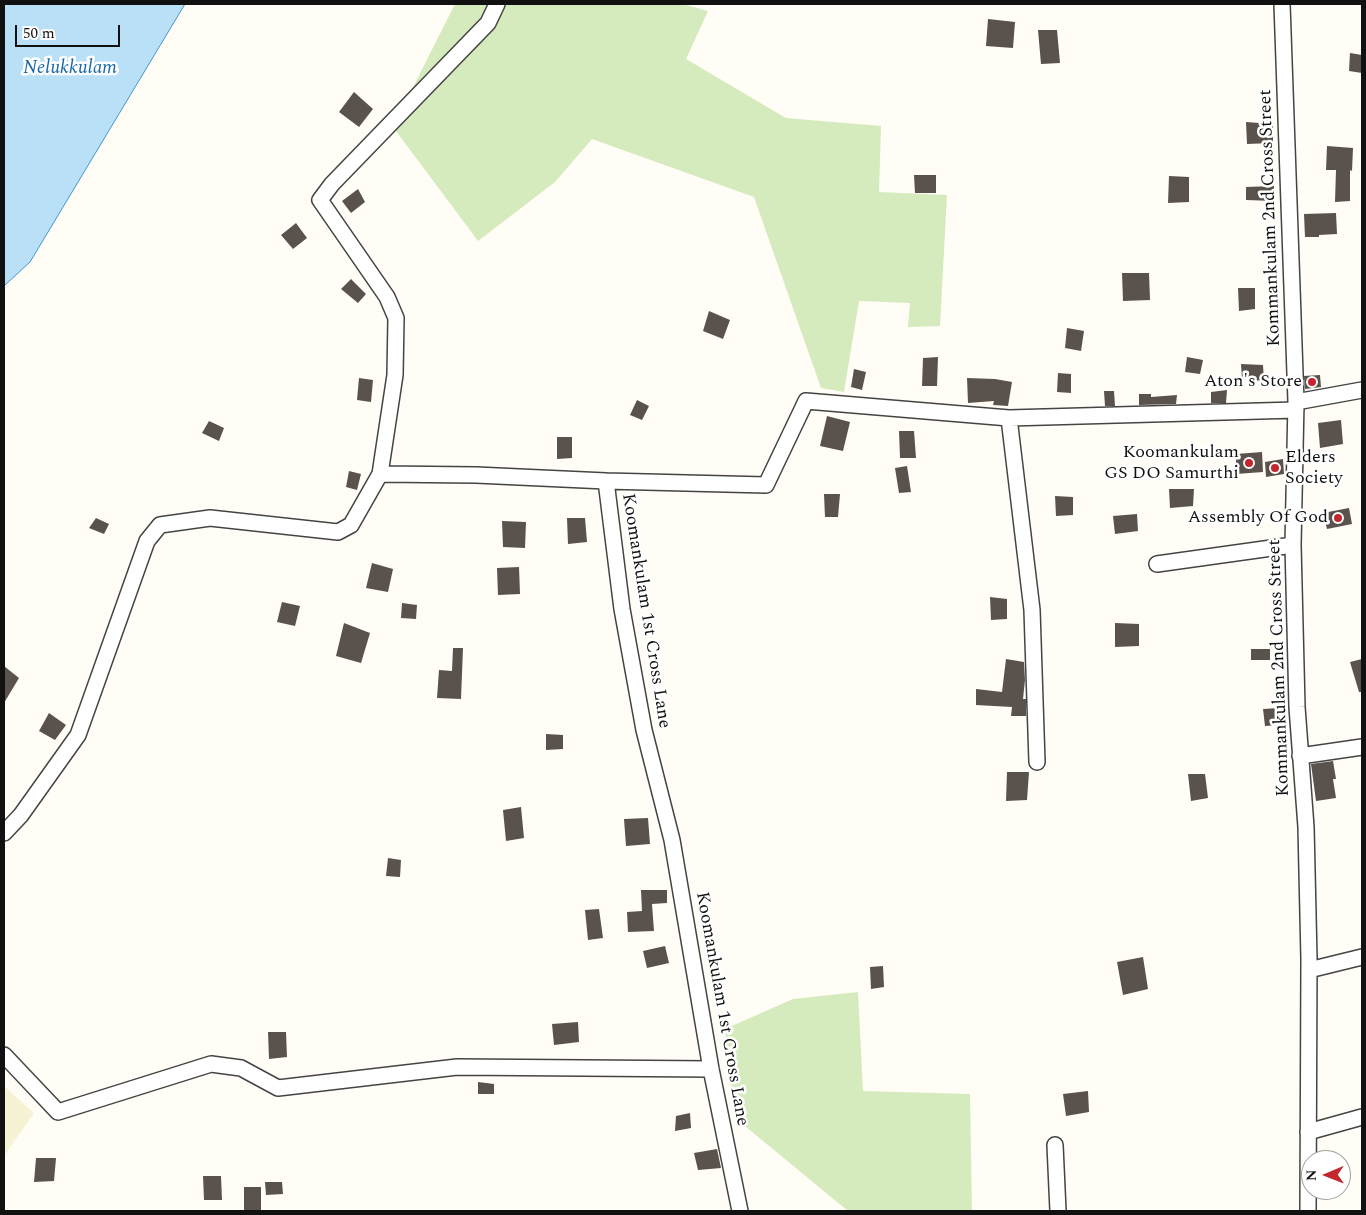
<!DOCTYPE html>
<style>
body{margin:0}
#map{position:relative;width:1366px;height:1215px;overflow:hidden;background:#fffdf5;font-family:Spectral,serif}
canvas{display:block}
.frame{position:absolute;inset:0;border:5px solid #111;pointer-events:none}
.north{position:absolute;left:1301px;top:1150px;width:50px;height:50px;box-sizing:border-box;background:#fff;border:1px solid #a0a0a0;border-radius:50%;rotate:269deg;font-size:14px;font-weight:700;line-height:20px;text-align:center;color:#111}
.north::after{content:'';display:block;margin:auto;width:18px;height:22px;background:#c4262e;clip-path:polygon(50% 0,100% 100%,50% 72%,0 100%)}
.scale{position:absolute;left:15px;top:25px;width:105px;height:22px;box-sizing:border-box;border:2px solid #111;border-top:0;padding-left:6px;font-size:15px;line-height:18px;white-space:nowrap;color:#111;-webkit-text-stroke:4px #fff;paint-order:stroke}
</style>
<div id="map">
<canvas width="1366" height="1215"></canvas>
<div class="frame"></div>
<div class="north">N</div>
<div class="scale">50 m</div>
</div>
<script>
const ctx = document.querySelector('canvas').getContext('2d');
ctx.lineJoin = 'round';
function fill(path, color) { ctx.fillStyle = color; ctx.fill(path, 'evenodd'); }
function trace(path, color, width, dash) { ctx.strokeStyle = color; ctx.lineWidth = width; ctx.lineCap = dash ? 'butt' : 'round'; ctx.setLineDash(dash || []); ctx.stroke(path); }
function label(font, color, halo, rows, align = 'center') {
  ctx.font = font + ' Spectral,serif'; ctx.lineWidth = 5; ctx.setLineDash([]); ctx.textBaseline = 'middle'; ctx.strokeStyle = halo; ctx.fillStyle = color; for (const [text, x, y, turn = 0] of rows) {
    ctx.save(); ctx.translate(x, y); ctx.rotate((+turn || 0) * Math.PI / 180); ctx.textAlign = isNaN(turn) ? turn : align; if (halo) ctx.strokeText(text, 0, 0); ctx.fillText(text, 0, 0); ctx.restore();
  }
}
fill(new Path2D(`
 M 4,1086 L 34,1113 L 4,1156 Z`), '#f6f3d4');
fill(new Path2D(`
 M 455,4 L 488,4 L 467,57 L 502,13 L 506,4 L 682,4 L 708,11 L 686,59 L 786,118 L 881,126 L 879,192 L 947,195 L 940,326 L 908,327 L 910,303 L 859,301 L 844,392 L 821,388 L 754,197 L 592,139 L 555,182 L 478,241 L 393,127 Z
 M 858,992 L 863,1091 L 970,1094 L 972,1211 L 848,1211 L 734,1117 L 725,1029 L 793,999 Z`), '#d5ebbd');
const water = new Path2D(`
 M 4,4 L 185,4 L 30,262 L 4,286 Z`);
fill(water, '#b9e0f7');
trace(water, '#3f96cf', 1);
fill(new Path2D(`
 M 988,19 L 1015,22 L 1013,48 L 986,46 Z
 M 1038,30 L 1057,30 L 1060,63 L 1041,64 Z
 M 1350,53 L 1362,55 L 1362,73 L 1349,71 Z
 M 354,92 L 373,109 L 359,127 L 339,112 Z
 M 1246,122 L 1273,124 L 1273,143 L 1247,144 Z
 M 1327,146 L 1353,148 L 1352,171 L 1350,170 L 1350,201 L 1335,202 L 1336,170 L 1326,170 Z
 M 914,175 L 936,175 L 936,193 L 915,193 Z
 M 1169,176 L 1189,177 L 1189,202 L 1168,203 Z
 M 1274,186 L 1274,201 L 1246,200 L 1246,187 Z
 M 358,189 L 365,202 L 351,213 L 342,201 Z
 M 1336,213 L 1337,234 L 1319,235 L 1319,237 L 1305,237 L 1304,214 Z
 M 296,223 L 307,238 L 293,249 L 281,235 Z
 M 1122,273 L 1149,273 L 1150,300 L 1123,301 Z
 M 351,279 L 366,294 L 358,303 L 341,289 Z
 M 1238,288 L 1255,288 L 1255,309 L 1239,311 Z
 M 709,311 L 730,320 L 723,339 L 703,331 Z
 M 1067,328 L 1084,331 L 1081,351 L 1065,348 Z
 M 938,357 L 937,386 L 922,386 L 923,358 Z
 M 1187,357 L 1203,360 L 1200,374 L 1185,372 Z
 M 1241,364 L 1263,365 L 1264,381 L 1242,379 Z
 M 854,369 L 866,372 L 862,390 L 851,387 Z
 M 1058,373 L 1071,374 L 1071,393 L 1057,392 Z
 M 1320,375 L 1321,387 L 1305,389 L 1304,376 Z
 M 359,378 L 373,380 L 371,402 L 357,400 Z
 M 967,378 L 995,379 L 1012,382 L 1008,406 L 993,405 L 994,401 L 968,403 Z
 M 1227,390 L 1226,403 L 1211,403 L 1211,392 Z
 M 1104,391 L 1114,391 L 1115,406 L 1105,406 Z
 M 1139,394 L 1151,394 L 1151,397 L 1177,395 L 1176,404 L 1139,405 Z
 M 637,400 L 649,406 L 642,420 L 630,415 Z
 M 827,416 L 850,422 L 843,451 L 820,446 Z
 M 1341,420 L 1343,444 L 1320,448 L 1318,423 Z
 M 209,421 L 224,428 L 219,441 L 202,433 Z
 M 899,431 L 914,431 L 916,458 L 900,458 Z
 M 557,437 L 572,437 L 572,458 L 557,459 Z
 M 1262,452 L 1263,472 L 1236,474 L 1236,454 Z
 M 1283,459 L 1284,474 L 1266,477 L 1265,462 Z
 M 907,466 L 911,492 L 899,493 L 895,468 Z
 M 349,471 L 361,474 L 357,490 L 346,487 Z
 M 1169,489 L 1194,489 L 1193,506 L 1170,508 Z
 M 824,494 L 840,494 L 838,517 L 825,517 Z
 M 1055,496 L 1073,497 L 1073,515 L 1056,516 Z
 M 1349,508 L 1352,524 L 1327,529 L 1323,513 Z
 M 1137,514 L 1138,531 L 1115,534 L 1113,516 Z
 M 96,518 L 109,524 L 104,534 L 89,528 Z
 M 567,518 L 585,518 L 587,542 L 568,544 Z
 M 502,521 L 526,522 L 525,548 L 503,547 Z
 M 372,563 L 393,569 L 388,592 L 366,588 Z
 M 519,567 L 520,594 L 498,595 L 497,568 Z
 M 990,597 L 1007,599 L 1007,619 L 991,620 Z
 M 282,602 L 300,606 L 295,626 L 277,622 Z
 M 402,603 L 417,605 L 416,619 L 401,618 Z
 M 344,623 L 370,633 L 361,663 L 336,656 Z
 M 1115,623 L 1139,624 L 1139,646 L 1115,647 Z
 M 453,648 L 463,648 L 461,699 L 437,698 L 439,670 L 452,671 Z
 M 1251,649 L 1270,649 L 1270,660 L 1251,660 Z
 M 1006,659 L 1024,662 L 1025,680 L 1023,699 L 1026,699 L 1026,716 L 1011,716 L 1012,707 L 976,705 L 976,689 L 1002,692 Z
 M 1362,659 L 1362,692 L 1359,692 L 1350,662 Z
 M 4,666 L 19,678 L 4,703 Z
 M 1279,708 L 1279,725 L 1265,726 L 1263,709 Z
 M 49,713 L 66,725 L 55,740 L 39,731 Z
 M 546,734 L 563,735 L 563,749 L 546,750 Z
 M 1333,761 L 1336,779 L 1333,779 L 1336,798 L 1316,801 L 1311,764 Z
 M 1007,772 L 1029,772 L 1027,800 L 1006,801 Z
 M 1188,774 L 1205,774 L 1208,798 L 1191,801 Z
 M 521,807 L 524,838 L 506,841 L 503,810 Z
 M 648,818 L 650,844 L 626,846 L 624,819 Z
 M 388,858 L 401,860 L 400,877 L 386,876 Z
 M 641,890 L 667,890 L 667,903 L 652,904 L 654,931 L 628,932 L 627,912 L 642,911 Z
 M 599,909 L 603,938 L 588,940 L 585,910 Z
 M 665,946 L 669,963 L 647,968 L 643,951 Z
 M 1143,957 L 1148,989 L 1123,995 L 1117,962 Z
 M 883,966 L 884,987 L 871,989 L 870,967 Z
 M 578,1022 L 579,1042 L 554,1045 L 552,1024 Z
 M 268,1032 L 286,1032 L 287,1057 L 269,1059 Z
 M 478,1082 L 494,1084 L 494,1094 L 478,1094 Z
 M 1088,1091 L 1089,1112 L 1066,1116 L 1063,1094 Z
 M 690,1113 L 691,1128 L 675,1131 L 676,1116 Z
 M 717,1149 L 721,1168 L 698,1170 L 694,1153 Z
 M 36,1158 L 56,1158 L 54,1181 L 34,1182 Z
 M 203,1176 L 221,1176 L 222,1200 L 204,1200 Z
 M 265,1182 L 282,1182 L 283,1194 L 266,1195 Z
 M 244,1187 L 261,1187 L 261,1211 L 244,1211 Z`), '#5a524d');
const minor = new Path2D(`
 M 1282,4 L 1296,402 L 1293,545 L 1297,707 L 1306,827 L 1309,959 L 1308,1211
 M 1296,402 L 1362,390
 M 1009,418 L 1032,610 L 1037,762
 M 380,474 L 476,475 L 606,481
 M 1157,564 L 1293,545
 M 1300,756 L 1362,747
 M 4,833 L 21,815 L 78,735 L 147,541 L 160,525 L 210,518 L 338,532 L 351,525 L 380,474 L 395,375 L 396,318 L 387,297 L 320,200 L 332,184 L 488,23 L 497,4
 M 1309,970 L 1362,957
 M 4,1055 L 58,1112 L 211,1064 L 241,1068 L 278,1088 L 457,1067 L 711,1069
 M 1308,1132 L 1362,1117
 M 1055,1145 L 1058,1211
 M 740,1211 L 711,1069 L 672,840 L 644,730 L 622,609 L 606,481 L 766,485 L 806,401 L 1009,418 L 1296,410`);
trace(minor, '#444', 18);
trace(minor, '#fff', 15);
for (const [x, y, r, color] of [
 [1312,382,5,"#c4262e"],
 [1249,463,5,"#c4262e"],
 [1275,468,5,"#c4262e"],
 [1338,518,5,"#c4262e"]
]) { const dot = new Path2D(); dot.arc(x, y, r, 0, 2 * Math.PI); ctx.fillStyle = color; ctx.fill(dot); trace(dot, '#fff', 2); }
label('18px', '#111', '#fff', [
 ["Kommankulam 2nd Cross Street",1271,218,-92],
 ["Koomankulam 1st Cross Lane",645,611,81],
 ["Kommankulam 2nd Cross Street",1280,668,-92],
 ["Koomankulam 1st Cross Lane",721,1009,80]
]);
label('18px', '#111', '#fff', [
 ["Aton's Store",1302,382],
 ["Koomankulam",1239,453],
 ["GS DO Samurthi",1239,474],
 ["Elders",1285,458,"left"],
 ["Society",1285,479,"left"],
 ["Assembly Of God",1328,518]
], 'right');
label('italic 19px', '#1768a6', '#fff', [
 ["Nelukkulam",70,69]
]);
</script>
